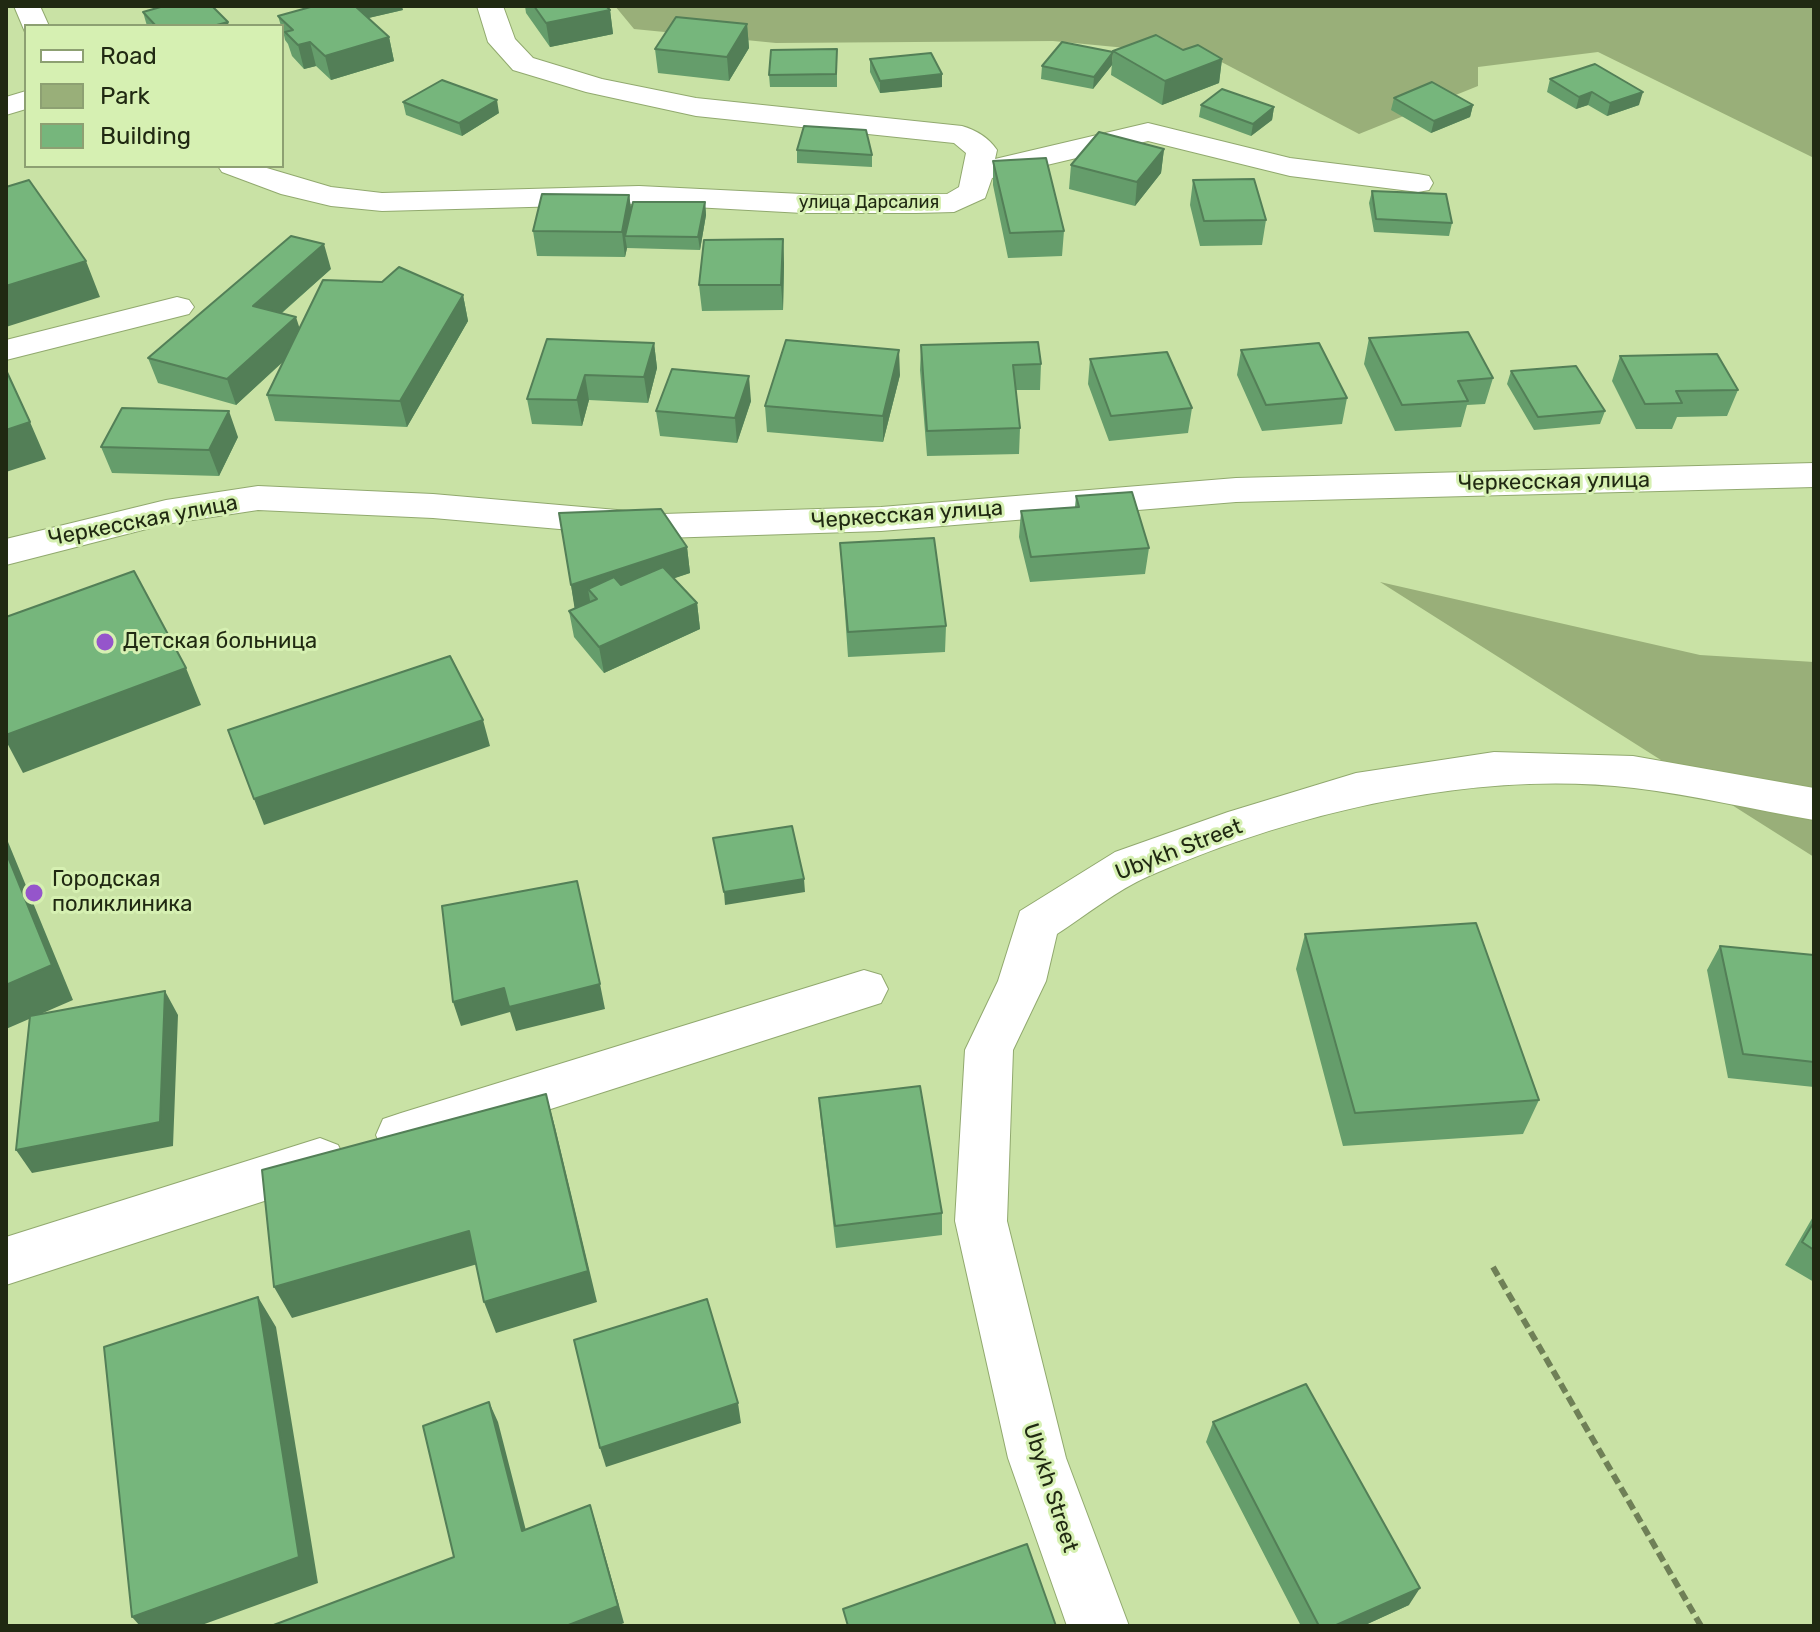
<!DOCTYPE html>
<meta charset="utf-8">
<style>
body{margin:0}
#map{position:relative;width:1820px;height:1632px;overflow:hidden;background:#c9e2a5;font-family:Rubik,sans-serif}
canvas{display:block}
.frame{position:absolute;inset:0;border:8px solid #202912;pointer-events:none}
.legend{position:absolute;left:24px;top:24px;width:260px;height:144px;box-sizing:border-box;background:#d6f0b2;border:2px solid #8da072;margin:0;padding:10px 14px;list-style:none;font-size:24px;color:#202912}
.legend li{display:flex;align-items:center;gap:16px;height:40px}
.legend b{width:40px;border:2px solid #8da072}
</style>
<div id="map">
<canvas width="1820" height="1632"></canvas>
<div class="frame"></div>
<ul class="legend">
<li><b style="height:10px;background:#fff"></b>Road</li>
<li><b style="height:22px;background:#99af79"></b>Park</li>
<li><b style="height:22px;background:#76b67c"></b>Building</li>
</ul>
</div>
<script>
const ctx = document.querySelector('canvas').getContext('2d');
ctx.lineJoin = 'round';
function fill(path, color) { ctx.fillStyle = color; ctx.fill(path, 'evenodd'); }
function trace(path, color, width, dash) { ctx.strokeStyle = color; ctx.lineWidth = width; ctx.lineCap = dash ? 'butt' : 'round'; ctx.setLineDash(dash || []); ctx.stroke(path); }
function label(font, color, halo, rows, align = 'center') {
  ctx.font = font + ' Rubik,sans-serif'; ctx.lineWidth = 6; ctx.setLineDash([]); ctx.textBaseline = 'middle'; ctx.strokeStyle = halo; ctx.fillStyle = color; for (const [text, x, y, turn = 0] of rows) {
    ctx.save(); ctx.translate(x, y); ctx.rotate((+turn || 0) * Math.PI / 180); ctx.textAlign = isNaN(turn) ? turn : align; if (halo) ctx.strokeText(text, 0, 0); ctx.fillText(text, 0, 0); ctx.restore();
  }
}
fill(new Path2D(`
 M 615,6 L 1814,6 L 1814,158 L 1598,52 L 1478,67 L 1478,86 L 1359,134 L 1210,56 L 1053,41 L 776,43 L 634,29 Z
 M 1380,582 L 1700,655 L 1814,662 L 1814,857 Z`), '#99af79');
const minor = new Path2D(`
 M 14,6 L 40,6 L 49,26 L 26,26 L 25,32 Z
 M 477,6 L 503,6 L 515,39 L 533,58 L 602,79 L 696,98 L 962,126 C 976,130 989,138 997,150 L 995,159 L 1148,123 L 1290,158 L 1418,174 L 1429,176 L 1433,183 L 1429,190 L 1418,192 L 1290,176 L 1148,141 L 992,178 L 985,198 L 954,212 L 916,213 L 803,213 L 639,204 L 382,211 L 331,206 L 281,194 L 222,172 L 218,166 L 260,166 L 331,187 L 382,193 L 639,186 L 822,195 L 947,194 L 959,187 L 966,153 L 954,143 L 696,116 L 586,92 L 513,70 L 488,42 Z
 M 26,91 L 26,109 L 6,115 L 6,97 Z
 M 177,297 L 189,300 L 194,307 L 189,314 L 6,360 L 6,340 Z
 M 1814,463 L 1814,487 L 1236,502 L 881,531 L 663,538 L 433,518 L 258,510 L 166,524 L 6,565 L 6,539 L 166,500 L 258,486 L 433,494 L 663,514 L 881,507 L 1236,478 Z
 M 1494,752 L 1633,756 L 1814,788 L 1814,820 C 1754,810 1694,795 1634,788 C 1476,769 1295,812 1149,876 C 1117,890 1086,915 1057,934 L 1046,981 L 1013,1050 L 1007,1221 L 1066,1458 L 1129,1626 L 1067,1626 L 1008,1458 L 955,1221 L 965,1050 L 998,981 L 1020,911 L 1115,852 L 1228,812 L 1356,773 Z
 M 864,970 L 881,975 L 888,989 L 881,1003 L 401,1157 L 383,1151 L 376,1135 L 383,1119 L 401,1113 Z
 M 320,1138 L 338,1145 L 346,1161 L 338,1177 L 6,1285 L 6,1237 Z`);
trace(minor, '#91a96e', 2);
trace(new Path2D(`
 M 1493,1267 L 1701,1626`), '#6f8057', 6, [10, 5]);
fill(minor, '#fff');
fill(new Path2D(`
 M 525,6 L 606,6 L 610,10 L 613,34 L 550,47 L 526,13 Z
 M 403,10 L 368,18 L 389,37 L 394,61 L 331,80 L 316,66 L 304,69 L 292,56 L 288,44 L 285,40 L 282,26 L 281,26 L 278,16 Z
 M 143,12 L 229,26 L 147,26 Z
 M 747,24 L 749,48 L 729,81 L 658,73 L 655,49 Z
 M 1183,50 L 1222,59 L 1219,83 L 1162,105 L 1111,75 L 1113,51 Z
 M 870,59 L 942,87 L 880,93 L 870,72 Z
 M 837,61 L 837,87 L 770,87 L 769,75 Z
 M 1112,65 L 1093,89 L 1041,79 L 1042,66 Z
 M 1550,79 L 1639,105 L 1607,116 L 1588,105 L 1576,109 L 1547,92 Z
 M 1394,98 L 1473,105 L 1470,117 L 1431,133 L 1391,110 Z
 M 403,102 L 499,113 L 462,136 L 406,115 Z
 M 1201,105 L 1274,107 L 1272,120 L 1251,136 L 1199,117 Z
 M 1164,149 L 1161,173 L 1135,206 L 1069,189 L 1071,165 Z
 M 797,150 L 872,155 L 872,167 L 797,163 Z
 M 993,161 L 1064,231 L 1062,256 L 1008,258 L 993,185 Z
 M 1193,180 L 1266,220 L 1262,245 L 1200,246 L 1190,205 Z
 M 1372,191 L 1452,223 L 1449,236 L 1374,232 L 1369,203 Z
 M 629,195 L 631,208 L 705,202 L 706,215 L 700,250 L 627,248 L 625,257 L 537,256 L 533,231 Z
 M 783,239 L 784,264 L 783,310 L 702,311 L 699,285 Z
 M 331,269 L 282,313 L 300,328 L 463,295 L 468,321 L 407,427 L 275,421 L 267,395 L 284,361 L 236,405 L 158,383 L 148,358 Z
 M 1369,338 L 1493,378 L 1485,404 L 1467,405 L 1461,427 L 1395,431 L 1364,364 Z
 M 654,343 L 657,368 L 648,403 L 589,400 L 582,426 L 532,424 L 527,399 Z
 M 921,345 L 1041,364 L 1040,390 L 1016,390 L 1020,428 L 1019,454 L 927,456 L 920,370 Z
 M 1241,350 L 1347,398 L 1342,424 L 1262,431 L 1237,375 Z
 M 1620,356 L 1738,390 L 1727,416 L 1677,417 L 1672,429 L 1636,429 L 1612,381 Z
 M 1090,359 L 1192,408 L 1188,433 L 1109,441 L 1088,384 Z
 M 1511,371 L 1605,411 L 1600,424 L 1534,430 L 1507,384 Z
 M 900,375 L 883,442 L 767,432 L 765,406 Z
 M 751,401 L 737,443 L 660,436 L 656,411 Z
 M 238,437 L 219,476 L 112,473 L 101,447 Z
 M 1076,496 L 1149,548 L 1145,574 L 1030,582 L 1019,537 L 1021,511 L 1075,507 Z
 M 840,543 L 946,626 L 945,652 L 848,657 Z
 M 687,547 L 690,573 L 674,578 L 697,603 L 700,629 L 604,673 L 574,637 L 569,611 L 575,608 L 571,585 Z
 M 1305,934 L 1539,1100 L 1523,1134 L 1343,1146 L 1296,969 Z
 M 1720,946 L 1814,955 L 1814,1087 L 1728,1078 L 1707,970 Z
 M 819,1098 L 942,1213 L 942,1235 L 836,1248 L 821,1121 Z
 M 1814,1215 L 1814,1282 L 1785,1265 Z
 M 1213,1422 L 1409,1605 L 1363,1626 L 1301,1626 L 1206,1442 Z`), '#659d6b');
fill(new Path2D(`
 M 363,6 L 402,6 L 403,10 L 360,20 L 357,7 Z
 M 610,10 L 613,34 L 550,47 L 546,23 Z
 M 228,22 L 229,26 L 213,26 Z
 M 747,24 L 749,48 L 729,81 L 727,57 Z
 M 389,37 L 394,61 L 331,80 L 325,56 Z
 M 310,42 L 316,66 L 304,69 L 298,45 Z
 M 1113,52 L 1112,65 L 1093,89 L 1094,77 Z
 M 1222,59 L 1219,83 L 1162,105 L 1165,81 Z
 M 942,74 L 942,87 L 880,93 L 880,81 Z
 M 1592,92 L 1588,105 L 1576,109 L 1579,97 Z
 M 1643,92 L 1639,105 L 1607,116 L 1610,103 Z
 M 497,100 L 499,113 L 462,136 L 459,123 Z
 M 1473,105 L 1470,117 L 1431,133 L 1434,121 Z
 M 1274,107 L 1272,120 L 1251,136 L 1253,124 Z
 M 1164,149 L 1161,173 L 1135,206 L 1137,182 Z
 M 629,195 L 633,220 L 625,236 L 627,248 L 625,257 L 622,232 Z
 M 705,202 L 706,215 L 700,250 L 698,237 Z
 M 783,239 L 784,264 L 783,310 L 781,285 Z
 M 324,244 L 331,269 L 261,331 L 253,306 Z
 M 86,261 L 100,297 L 6,327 L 6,286 Z
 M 463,295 L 468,321 L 407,427 L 400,401 Z
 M 296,317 L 304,342 L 236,405 L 227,379 Z
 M 654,343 L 657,368 L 648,403 L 644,377 Z
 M 899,350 L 900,375 L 883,442 L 883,416 Z
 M 585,375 L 589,400 L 582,426 L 577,400 Z
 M 749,376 L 751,401 L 737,443 L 735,418 Z
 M 229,411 L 238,437 L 219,476 L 209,450 Z
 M 30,422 L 46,459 L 6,472 L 6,430 Z
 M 687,547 L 690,573 L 598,604 L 597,599 L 588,589 L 591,606 L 575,611 L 571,585 Z
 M 697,603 L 700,629 L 604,673 L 599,647 Z
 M 186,668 L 201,705 L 23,773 L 6,741 L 6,735 Z
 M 483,720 L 490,746 L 264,825 L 254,799 Z
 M 6,837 L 73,1000 L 6,1029 Z
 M 804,879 L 805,892 L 725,905 L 724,892 Z
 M 600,984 L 605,1009 L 516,1031 L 510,1012 L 461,1026 L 453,1002 L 504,988 Z
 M 165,991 L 178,1015 L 173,1146 L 32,1173 L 16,1150 Z
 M 546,1094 L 555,1127 L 597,1302 L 496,1333 L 484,1302 Z
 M 469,1231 L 481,1263 L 292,1318 L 274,1287 Z
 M 258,1297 L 276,1327 L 318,1583 L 199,1626 L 140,1626 L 132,1617 Z
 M 489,1402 L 498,1422 L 531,1550 L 522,1531 Z
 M 738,1403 L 741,1423 L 606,1467 L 600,1448 Z
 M 590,1505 L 596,1524 L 624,1623 L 617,1626 L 566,1626 Z
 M 1420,1588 L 1409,1605 L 1363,1626 L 1334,1626 Z`), '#537f57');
const building = new Path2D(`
 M 164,6 L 212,6 L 228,22 L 213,26 L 156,26 L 143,12 Z
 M 314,6 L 355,6 L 389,37 L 325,56 L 310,42 L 298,45 L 285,32 L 293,30 L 278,16 Z
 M 534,6 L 606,6 L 610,10 L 546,23 Z
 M 676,17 L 747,24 L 727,57 L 655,49 Z
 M 1156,35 L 1183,50 L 1198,45 L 1222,59 L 1165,81 L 1113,51 Z
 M 1062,42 L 1113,52 L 1094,77 L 1042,66 Z
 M 837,49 L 836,74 L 769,75 L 771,50 Z
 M 931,53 L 942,74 L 880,81 L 870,59 Z
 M 1595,64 L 1643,92 L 1610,103 L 1592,92 L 1579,97 L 1550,79 Z
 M 442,80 L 497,100 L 459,123 L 403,102 Z
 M 1432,82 L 1473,105 L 1434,121 L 1394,98 Z
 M 1222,89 L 1274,107 L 1253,124 L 1201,105 Z
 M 804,126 L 866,130 L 872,155 L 797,150 Z
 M 1099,132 L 1164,149 L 1137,182 L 1071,165 Z
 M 1046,158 L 1064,231 L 1010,233 L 993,161 Z
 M 1254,179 L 1266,220 L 1204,221 L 1193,180 Z
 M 29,180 L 86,261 L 6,286 L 6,187 Z
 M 1372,191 L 1446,194 L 1452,223 L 1376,219 Z
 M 542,194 L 629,195 L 622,232 L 533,231 Z
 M 633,202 L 705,202 L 698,237 L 625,236 Z
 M 291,236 L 324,244 L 253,306 L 296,317 L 227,379 L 148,358 Z
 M 783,239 L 781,285 L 699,285 L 704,240 Z
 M 399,267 L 463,295 L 400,401 L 267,395 L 323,280 L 382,282 Z
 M 1468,332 L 1493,378 L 1458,381 L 1468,401 L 1402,405 L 1369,338 Z
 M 547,339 L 654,343 L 644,377 L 585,375 L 577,400 L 527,399 Z
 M 786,340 L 899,350 L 883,416 L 765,406 Z
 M 1038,342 L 1041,364 L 1013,365 L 1020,428 L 927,431 L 921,345 Z
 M 1319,343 L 1347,398 L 1266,405 L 1241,350 Z
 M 1167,352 L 1192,408 L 1111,416 L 1090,359 Z
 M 1717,354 L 1738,390 L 1676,391 L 1682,403 L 1645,404 L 1620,356 Z
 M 1576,366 L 1605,411 L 1538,417 L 1511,371 Z
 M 672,369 L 749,376 L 735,418 L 656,411 Z
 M 6,370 L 30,422 L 6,430 Z
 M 122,408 L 229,411 L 209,450 L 101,447 Z
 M 1132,492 L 1149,548 L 1031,557 L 1021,511 L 1079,507 L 1076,496 Z
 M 661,509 L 687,547 L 571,585 L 559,513 Z
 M 934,538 L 946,626 L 848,632 L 840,543 Z
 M 663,567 L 697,603 L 599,647 L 569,611 L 597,599 L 588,589 L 614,577 L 621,585 Z
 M 134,571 L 186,668 L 6,735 L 6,617 Z
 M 450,656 L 483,720 L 254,799 L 228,730 Z
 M 792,826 L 804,879 L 724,892 L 713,838 Z
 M 6,852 L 52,965 L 6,985 Z
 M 577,881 L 600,984 L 509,1007 L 504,988 L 453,1002 L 442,906 Z
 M 1476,923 L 1539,1100 L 1355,1113 L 1305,934 Z
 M 1720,946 L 1814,955 L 1814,1062 L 1743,1054 Z
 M 165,991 L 160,1122 L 16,1150 L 30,1016 Z
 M 920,1086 L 942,1213 L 835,1226 L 819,1098 Z
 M 546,1094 L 588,1271 L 484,1302 L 469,1231 L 274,1287 L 262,1170 Z
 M 1814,1222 L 1814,1250 L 1802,1242 Z
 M 258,1297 L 299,1557 L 132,1617 L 104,1347 Z
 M 707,1299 L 738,1403 L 600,1448 L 574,1340 Z
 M 1306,1384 L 1420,1588 L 1334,1626 L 1319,1626 L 1213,1422 Z
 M 489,1402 L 522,1531 L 590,1505 L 618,1606 L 566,1626 L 271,1626 L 454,1557 L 423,1426 Z
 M 1027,1544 L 1056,1626 L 848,1626 L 843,1609 Z`);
fill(building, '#76b67c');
trace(building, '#537f57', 2);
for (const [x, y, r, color] of [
 [105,642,10,"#9555cb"],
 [34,893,10,"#9555cb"]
]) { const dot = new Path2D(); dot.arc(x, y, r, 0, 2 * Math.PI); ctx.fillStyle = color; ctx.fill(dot); trace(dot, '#d6f0b2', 3); }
label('18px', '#202912', '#d6f0b2', [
 ["улица Дарсалия",869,203]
]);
label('22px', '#202912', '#d6f0b2', [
 ["Черкесская улица",1554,482,-1],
 ["Черкесская улица",907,515,-4],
 ["Черкесская улица",143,521,-11],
 ["Ubykh Street",1179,850,-21],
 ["Ubykh Street",1050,1488,72]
]);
label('22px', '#202912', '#d6f0b2', [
 ["Детская больница",123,642],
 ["Городская",52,880],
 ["поликлиника",52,905]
], 'left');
</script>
